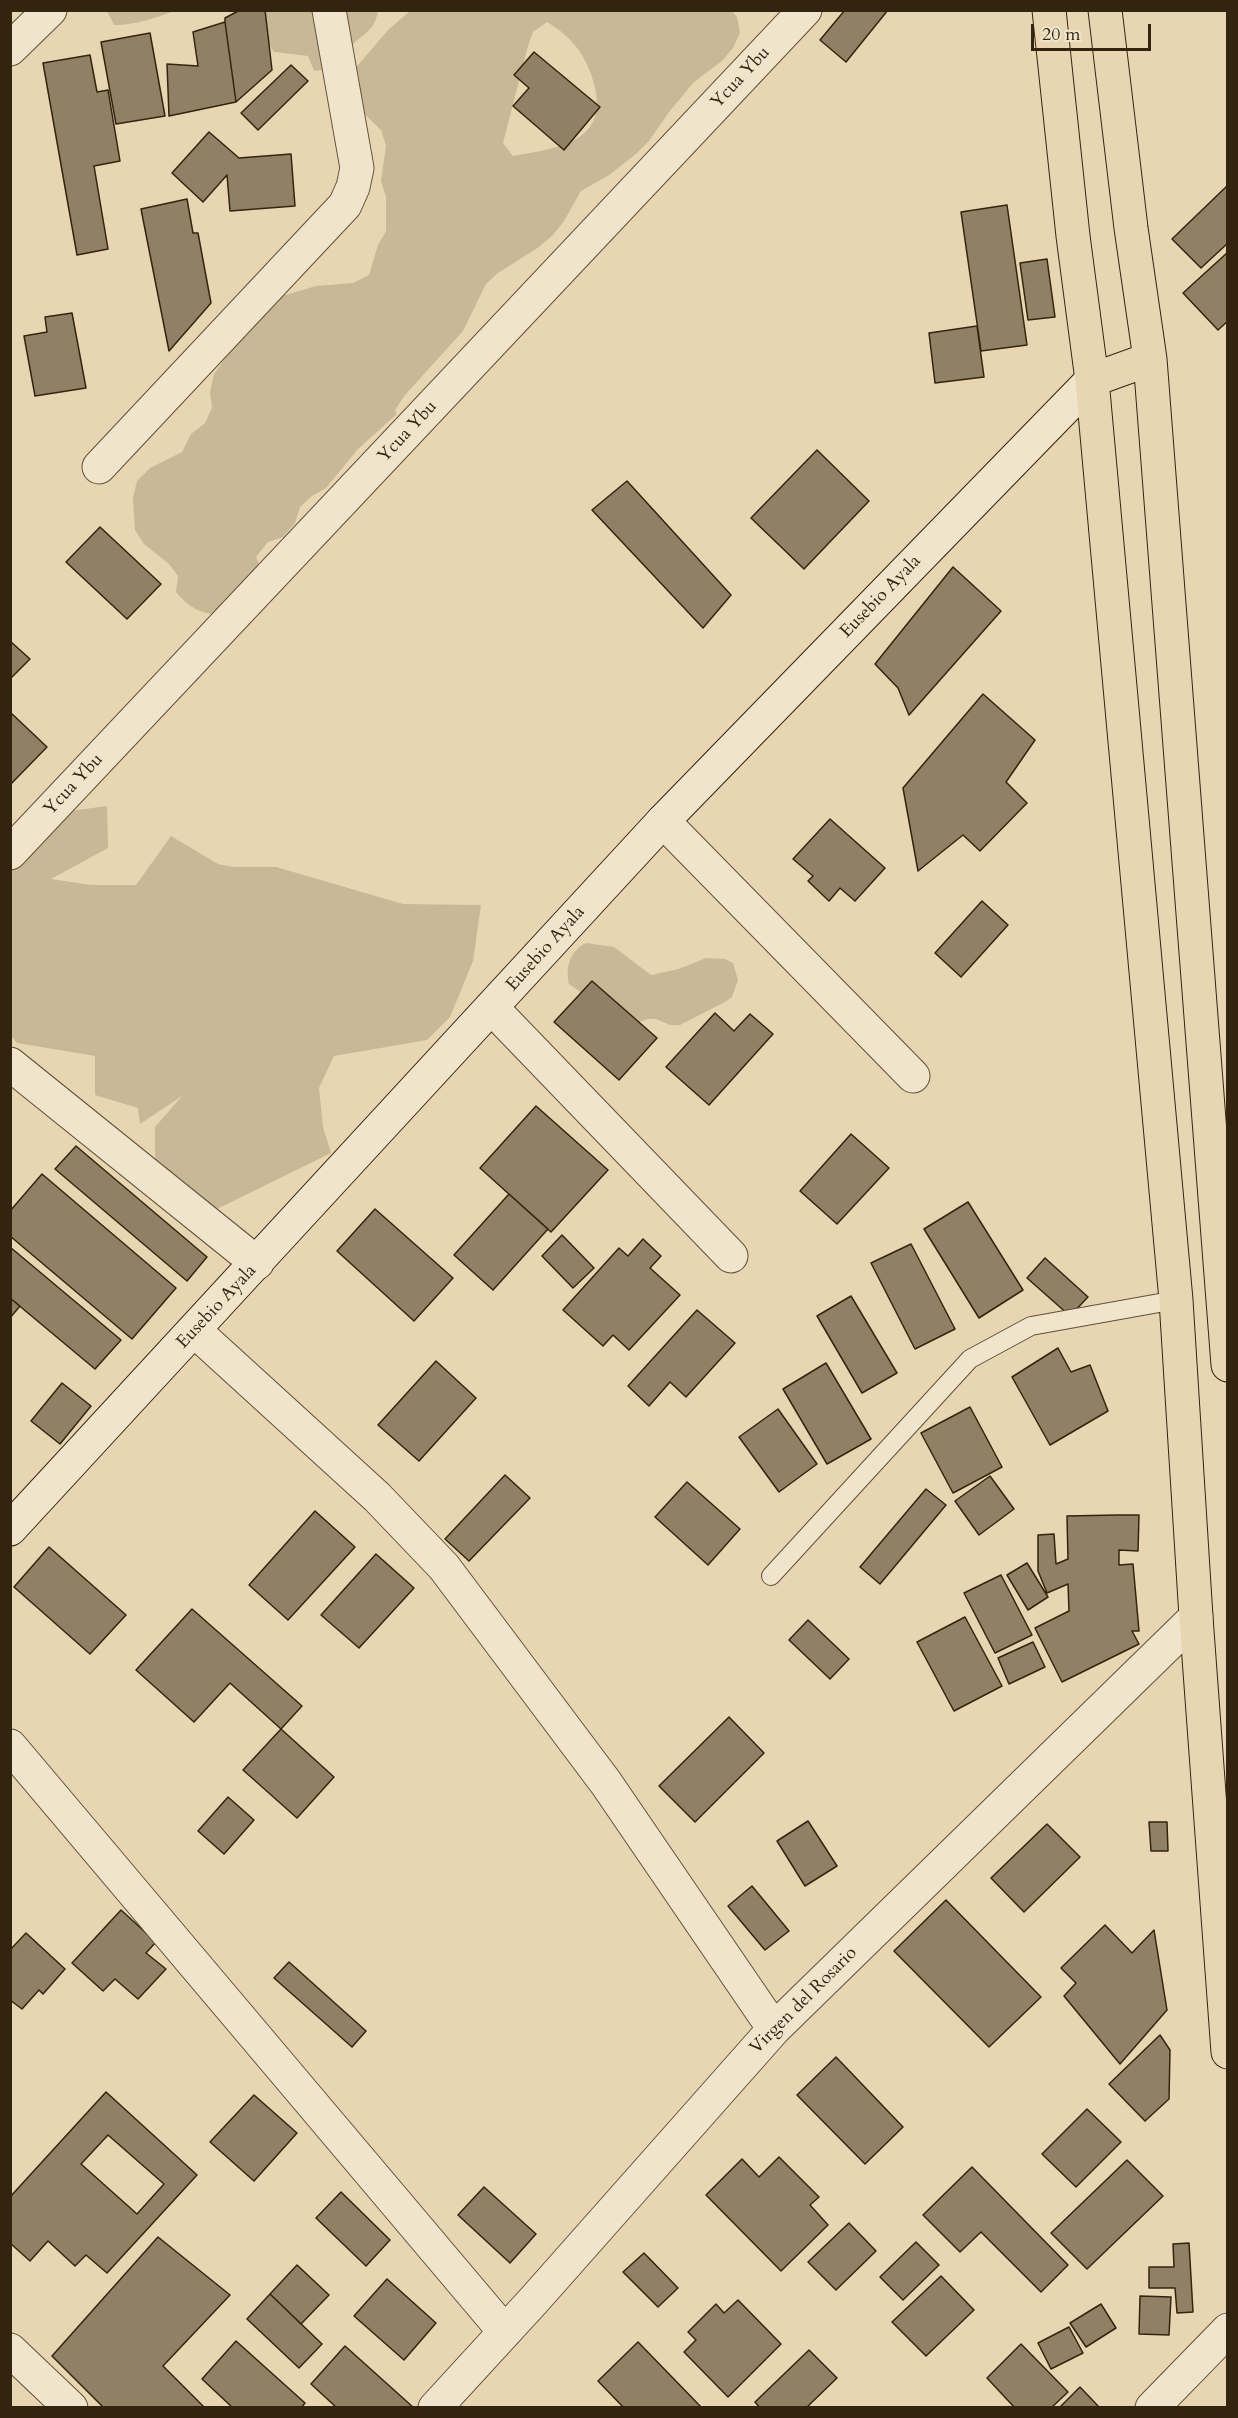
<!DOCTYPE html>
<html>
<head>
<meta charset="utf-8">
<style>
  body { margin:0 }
  #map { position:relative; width:1238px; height:2418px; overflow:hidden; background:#e8d6b2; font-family:Cardo,serif }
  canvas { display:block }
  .frame { position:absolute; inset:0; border:12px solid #33240f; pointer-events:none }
  .scale { position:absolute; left:1031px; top:24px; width:120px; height:27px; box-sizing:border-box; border:3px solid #33240f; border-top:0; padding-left:8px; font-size:18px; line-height:21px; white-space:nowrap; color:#33240f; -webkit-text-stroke:4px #f0e4cd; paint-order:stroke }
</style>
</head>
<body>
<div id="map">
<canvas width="1238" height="2418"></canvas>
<div class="frame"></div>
<div class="scale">20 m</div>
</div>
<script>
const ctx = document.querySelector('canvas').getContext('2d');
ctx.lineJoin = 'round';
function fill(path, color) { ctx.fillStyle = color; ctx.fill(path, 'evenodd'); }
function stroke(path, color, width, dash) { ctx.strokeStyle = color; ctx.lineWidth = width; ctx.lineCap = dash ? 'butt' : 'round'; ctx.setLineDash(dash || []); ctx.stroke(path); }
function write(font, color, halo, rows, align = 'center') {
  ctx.font = font + ' Cardo,serif'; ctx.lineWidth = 4.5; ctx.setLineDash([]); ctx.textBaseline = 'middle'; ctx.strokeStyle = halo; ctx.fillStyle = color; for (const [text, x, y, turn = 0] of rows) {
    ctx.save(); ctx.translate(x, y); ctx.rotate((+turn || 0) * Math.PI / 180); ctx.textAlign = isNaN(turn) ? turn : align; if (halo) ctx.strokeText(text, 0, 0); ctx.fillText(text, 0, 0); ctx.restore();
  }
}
const green = new Path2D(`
  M731,10L737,17L740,33L733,48L722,61L694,82L669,112L649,141L636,154L609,175L581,191L564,221L553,235L539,247L498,273L486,284L463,331L405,395L395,410L397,414L358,449L326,488L312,496L300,507L295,523L283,537L268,542L256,557L262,572L231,618C206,613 193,613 176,592L178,576L169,564L144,544L135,530L133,498L137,481L150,468L182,452L191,434L205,423L212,408L210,392L214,374L233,346L282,296L316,286L353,283L369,275L378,245L386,231V197L381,181L386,146L381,130L353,103V71L388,30L410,11ZM547,22C568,34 583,51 591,74C614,140 565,147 513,156L503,143L528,46L533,32Z
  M107,11H175C154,18 136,25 114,25Z
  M260,11H378C375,29 365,33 353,44C346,52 342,61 333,66C328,70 320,70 314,71L308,56L274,52L266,40Z
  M107,806L108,848L51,879L91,885H136L171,836L218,864L234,867H276L403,904L481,905L473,961L450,1017L427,1040L334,1056L319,1088L323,1127L331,1153L211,1212L155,1160V1127L182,1096L140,1124L138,1108L95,1095V1056L17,1043L11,1036L10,834L63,812Z
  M586,943L614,947L651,975L679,969L706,958L725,959L733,963L738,980L732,997L725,1002L680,1025H670L656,1019H648L639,1022H623L569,984C565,967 570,951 586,943Z`);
const building = new Path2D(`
  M240,10H265L272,70L236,102L225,22V18Z
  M845,10H888L846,62L820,40Z
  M225,22L236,102L169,116L167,64L198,66L193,32Z
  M150,33L165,116L116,124L101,42Z
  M534,52L600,107L564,150L513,106L529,88L514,75Z
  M90,55L97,92L108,90L120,161L94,166L108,249L77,255L43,63Z
  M291,65L308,81L258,130L241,113Z
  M209,132L239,158L291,154L295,206L230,211L227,175L203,202L172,173Z
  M1228,185V243L1201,268L1172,239Z
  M187,199L193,233H198L211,303L169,351L141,209Z
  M1007,205L1027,345L981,351L961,212Z
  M1228,252V321L1218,330L1183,293Z
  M1047,259L1055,317L1028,320L1020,263Z
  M72,313L86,388L35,396L24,336L47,332L45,317Z
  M977,326L984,377L935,383L929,333Z
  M817,450L869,501L804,569L751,518Z
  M627,481L731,595L703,628L592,510Z
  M100,527L161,584L127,619L66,562Z
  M953,567L1001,611L909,715L898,688L875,664Z
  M10,641L30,659L10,679Z
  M983,694L1035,740L1006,782L1027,803L980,851L963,835L918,871L903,788Z
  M10,712L47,747L10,785Z
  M830,819L885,868L855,901L840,888L829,901L808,881L813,876L793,859Z
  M982,901L1008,925L961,977L935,953Z
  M592,981L657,1038L619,1080L554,1022Z
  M715,1013L734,1031L750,1014L773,1034L709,1105L666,1067Z
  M536,1106L608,1170L551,1232L480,1168Z
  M851,1134L889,1168L837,1224L800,1191Z
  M76,1146L207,1257L187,1281L55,1169Z
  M42,1174L176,1288L132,1339L10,1236V1211Z
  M509,1194L548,1229L493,1290L454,1255Z
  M968,1202L1023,1290L979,1318L924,1229Z
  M375,1209L453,1278L414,1321L337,1251Z
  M562,1235L594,1268L573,1288L542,1256Z
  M643,1239L661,1256L650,1268L680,1295L629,1350L613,1335L603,1346L563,1310L619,1248L628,1256Z
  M911,1244L955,1329L915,1349L871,1263Z
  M10,1247L121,1340L95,1369L10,1298Z
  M1045,1258L1088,1297L1070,1316L1027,1278Z
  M851,1296L897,1373L862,1393L817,1316Z
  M10,1298L20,1306L10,1318Z
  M697,1310L735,1343L686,1397L670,1382L649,1406L628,1386Z
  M1058,1348L1071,1372L1090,1365L1108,1411L1050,1445L1012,1377Z
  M436,1361L476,1398L419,1461L378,1425Z
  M826,1363L871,1439L827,1464L783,1389Z
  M62,1383L91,1406L60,1444L31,1421Z
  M970,1407L1002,1467L953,1493L921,1433Z
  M778,1409L817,1464L779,1492L739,1437Z
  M505,1475L530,1498L469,1561L445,1539Z
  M990,1476L1014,1509L979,1535L955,1501Z
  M687,1482L740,1529L708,1565L655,1517Z
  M926,1489L946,1505L880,1584L860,1567Z
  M315,1511L355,1547L288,1620L249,1585Z
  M1118,1515H1139L1138,1551L1119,1550V1565L1133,1564L1139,1631H1132L1139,1644L1062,1682L1035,1628L1069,1611L1068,1584L1047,1593L1038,1571V1535L1054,1534L1056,1564L1068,1559L1067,1516Z
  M49,1547L126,1615L90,1654L14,1587Z
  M376,1554L414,1588L359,1648L321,1615Z
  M1027,1563L1048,1597L1028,1610L1007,1575Z
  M1001,1575L1032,1635L995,1653L964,1593Z
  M192,1609L302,1706L281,1729L230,1683L194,1722L136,1670Z
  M965,1617L1002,1686L954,1711L917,1642Z
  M808,1620L849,1659L830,1679L789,1640Z
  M1033,1642L1045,1667L1009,1684L998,1658Z
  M729,1717L764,1753L695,1822L659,1786Z
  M281,1729L334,1777L297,1818L243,1770Z
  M228,1797L254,1820L224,1854L198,1831Z
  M808,1821L837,1866L805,1886L777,1841Z
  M1149,1822H1167L1168,1851H1151Z
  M1047,1824L1080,1857L1024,1912L991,1878Z
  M752,1886L789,1931L765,1950L728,1906Z
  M946,1900L1041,1997L989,2047L894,1951Z
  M121,1910L156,1942L146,1953L166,1969L138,1999L115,1979L103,1991L72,1963Z
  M1105,1925L1132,1953L1154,1930L1167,2010L1120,2064L1064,1996L1076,1983L1061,1968Z
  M26,1933L65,1969L43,1994L39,1990L22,2009L10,2000V1950Z
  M289,1962L366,2031L352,2047L274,1978Z
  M1160,2035L1170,2050L1169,2099L1145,2121L1109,2084Z
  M836,2057L903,2127L865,2164L797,2095Z
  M106,2092L197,2175L107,2273L86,2255L75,2266L48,2241L30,2261L10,2243V2197ZM108,2135L164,2184L137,2214L81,2164Z
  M254,2095L297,2133L254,2181L210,2142Z
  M1087,2109L1121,2142L1076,2187L1042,2154Z
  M779,2157L819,2197L810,2205L828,2225L781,2271L706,2195L742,2159L759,2177Z
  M1127,2160L1163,2196L1087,2269L1051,2233Z
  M972,2167L1068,2265L1041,2292L981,2232L960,2252L923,2215Z
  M484,2187L536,2234L510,2263L458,2215Z
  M341,2192L390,2240L366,2266L316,2218Z
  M849,2223L876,2251L836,2290L808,2262Z
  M158,2237L230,2295L163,2366L205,2408H104L52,2356Z
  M916,2242L939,2265L903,2300L880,2277Z
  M1189,2243L1193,2312L1177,2313L1175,2288H1149V2267H1174L1173,2244Z
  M644,2253L678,2288L658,2307L623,2272Z
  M297,2265L329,2295L301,2324L270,2294Z
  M941,2276L974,2310L926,2356L892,2322Z
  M387,2279L436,2323L404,2360L354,2316Z
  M270,2294L322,2344L299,2368L247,2319Z
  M1140,2296L1171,2297L1169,2335L1139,2334Z
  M738,2300L781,2344L728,2397L684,2352L696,2340L688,2332L716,2304L724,2313Z
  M1101,2304L1116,2328L1086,2347L1070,2323Z
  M1069,2327L1083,2353L1051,2369L1038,2343Z
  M236,2341L305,2403L301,2408H233L202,2379Z
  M638,2342L702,2408H624L598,2381Z
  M1021,2344L1068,2392L1051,2408H1015L987,2378Z
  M345,2346L414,2408H337L311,2384Z
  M809,2350L837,2378L806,2408H760L755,2402Z
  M1080,2387L1100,2408H1059Z`);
const service = new Path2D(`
  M771,1576L970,1359L1031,1326L1176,1300`);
const minor = new Path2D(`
  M10,49L50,10
  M99,467L345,205L353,187L357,168L329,10
  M663,821L913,1076
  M10,853L805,10
  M492,1008L731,1256
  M10,1064L257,1263
  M195,1331L377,1497L444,1567L606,1783L774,2029
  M10,1746L505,2332
  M10,2350L71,2408
  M435,2408L535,2299L774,2029L1196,1617
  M1152,2408L1228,2330`);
const secondary = new Path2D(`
  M10,1529L663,821L1092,380`);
const trunk = new Path2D(`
  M1049,10L1073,236L1092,380L1176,1300L1196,1617L1228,2052
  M1105,10L1131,228L1150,359L1228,1365
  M1092,380L1150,359`);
const streetNames = [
  ["Ycua Ybu",741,78,-47],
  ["Ycua Ybu",408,432,-47],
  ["Eusebio Ayala",881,597,-46],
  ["Ycua Ybu",74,785,-47],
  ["Eusebio Ayala",546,949,-48],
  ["Eusebio Ayala",217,1307,-47],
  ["Virgen del Rosario",804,2001,-45]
];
fill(green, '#c9b896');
fill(building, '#918164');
stroke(building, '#33240f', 1.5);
stroke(service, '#605038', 20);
stroke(minor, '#605038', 35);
stroke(secondary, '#33240f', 35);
stroke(trunk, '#33240f', 35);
stroke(service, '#f0e4cd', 18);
stroke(minor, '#f0e4cd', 33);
stroke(secondary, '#f0e4cd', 33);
stroke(trunk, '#e8d6b2', 33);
write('18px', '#33240f', '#f0e4cd', streetNames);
</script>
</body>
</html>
